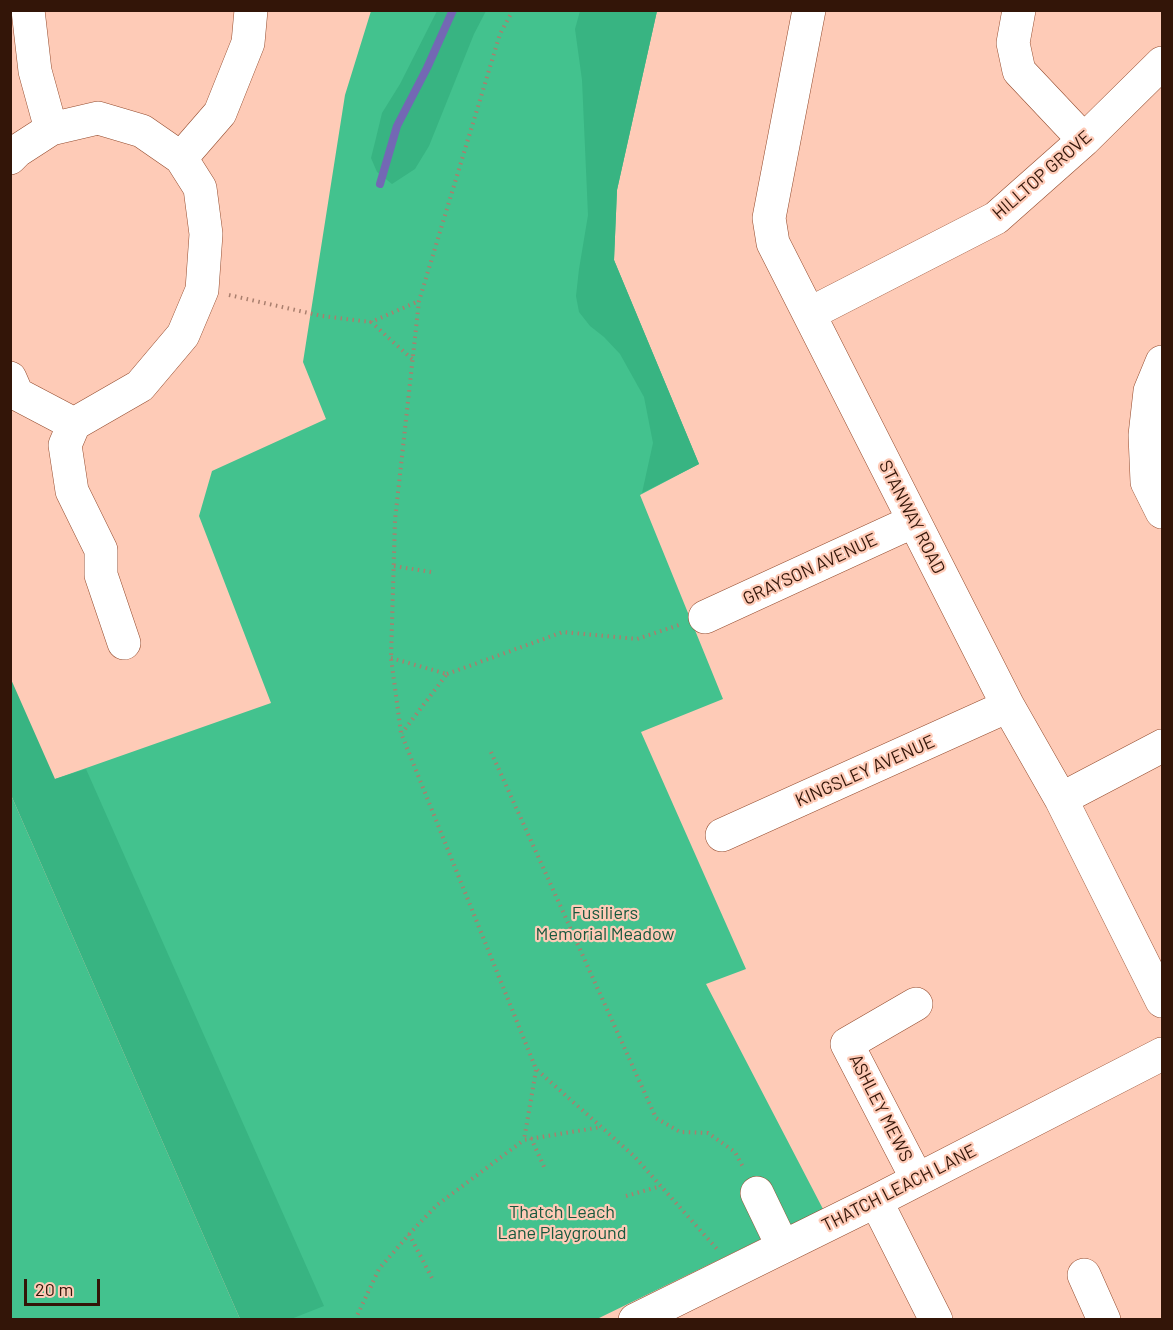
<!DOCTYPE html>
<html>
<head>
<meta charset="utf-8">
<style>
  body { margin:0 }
  #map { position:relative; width:1173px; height:1330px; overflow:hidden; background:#fecbb7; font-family:Barlow,sans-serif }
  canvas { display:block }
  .frame { position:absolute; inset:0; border:12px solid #331508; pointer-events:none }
  .scale { position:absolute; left:24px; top:1279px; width:76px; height:27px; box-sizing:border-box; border:3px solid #331508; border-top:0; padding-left:8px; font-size:18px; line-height:21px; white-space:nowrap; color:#331508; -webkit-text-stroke:4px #fecbb7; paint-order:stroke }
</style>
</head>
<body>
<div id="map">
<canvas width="1173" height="1330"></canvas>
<div class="frame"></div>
<div class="scale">20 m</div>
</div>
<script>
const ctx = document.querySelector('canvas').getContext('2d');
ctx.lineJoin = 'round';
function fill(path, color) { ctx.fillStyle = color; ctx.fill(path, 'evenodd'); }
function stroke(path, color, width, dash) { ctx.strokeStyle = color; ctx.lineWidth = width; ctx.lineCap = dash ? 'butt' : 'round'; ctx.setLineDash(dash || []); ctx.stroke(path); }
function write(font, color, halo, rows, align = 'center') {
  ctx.font = font + ' Barlow,sans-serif'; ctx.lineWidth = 4.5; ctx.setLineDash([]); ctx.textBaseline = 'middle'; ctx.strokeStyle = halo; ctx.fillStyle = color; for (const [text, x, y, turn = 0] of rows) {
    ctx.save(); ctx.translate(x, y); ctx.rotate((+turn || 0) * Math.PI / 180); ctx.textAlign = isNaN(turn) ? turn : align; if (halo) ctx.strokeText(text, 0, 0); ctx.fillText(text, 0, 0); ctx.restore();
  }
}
const green = new Path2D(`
  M371,11H657L617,190L614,260L699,464L640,495L723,699L641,732L746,969L706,984L823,1209L597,1319H291L55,779L271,703L199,516L212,471L326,419L303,362L345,95Z
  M11,795L240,1319H11Z`);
const forest = new Path2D(`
  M437,11H486L474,34L429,146L415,169L392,184L377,172L371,158L376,138L382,113L400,84Z
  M580,11H657L617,190L614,260L699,464L642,493L653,443L644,397L620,354L604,337L590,326L579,312L576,296L579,269L588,215L582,80L575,29Z
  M10,677L55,779L86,769L324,1306L291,1319H240L11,795Z`);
const stream = new Path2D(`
  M380,184L397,126L427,68L453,10`);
const path = new Path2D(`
  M513,10L500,34L419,301L395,520L391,658L401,733L536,1069L634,1156L717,1249
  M229,295L322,316L371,322
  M412,359L371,322L419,301
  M394,566L431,572
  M391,658L447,674L402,733
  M447,674L563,632L637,639L679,625
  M491,752L656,1118L680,1132L708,1133L735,1152L744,1169
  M536,1070L524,1140L601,1127
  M531,1138L545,1169
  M626,1196L661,1186
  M409,1234L433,1280
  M355,1320L379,1269L412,1231L437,1205L524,1140`);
const minor = new Path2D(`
  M28,10L35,71L51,129
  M809,10L769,218L773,243L1008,706L1061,799L1162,1001
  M1019,10L1013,43L1019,71L1084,140
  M10,158L17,151L51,129L98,118L142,131L181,158L200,188L206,234L202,290L183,335L140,386L74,424L65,445L72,491L101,550V575L124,643
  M181,158L220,113L248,43L251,10
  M809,314L996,218L1084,140L1162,63
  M1162,362L1150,391L1145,435L1147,482L1162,512
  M10,378L17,394L74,424
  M705,617L914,521
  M1061,799L1162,746
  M722,835L1008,706
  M916,1004L847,1044L917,1179
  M757,1193L783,1247
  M876,1201L936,1320
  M1084,1275L1104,1320
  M635,1320L876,1201L1162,1054`);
const streetNames = [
  ["HILLTOP GROVE",1042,175,-41],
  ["STANWAY ROAD",912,517,63],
  ["GRAYSON AVENUE",810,569,-25],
  ["KINGSLEY AVENUE",865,771,-24],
  ["ASHLEY MEWS",881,1108,63],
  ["THATCH LEACH LANE",899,1188,-27]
];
const parkNames = [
  ["Fusiliers",605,913],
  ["Memorial Meadow",605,934],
  ["Thatch Leach",562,1212],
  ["Lane Playground",562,1233]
];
fill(green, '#43c28e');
fill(forest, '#38b482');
stroke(stream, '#7368b4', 8);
stroke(minor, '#944b2d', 34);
stroke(path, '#a97f6e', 4, [1.5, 4.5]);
stroke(minor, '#fff', 33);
write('18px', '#331508', '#fecbb7', streetNames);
write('18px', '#18583e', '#fecbb7', parkNames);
</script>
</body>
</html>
